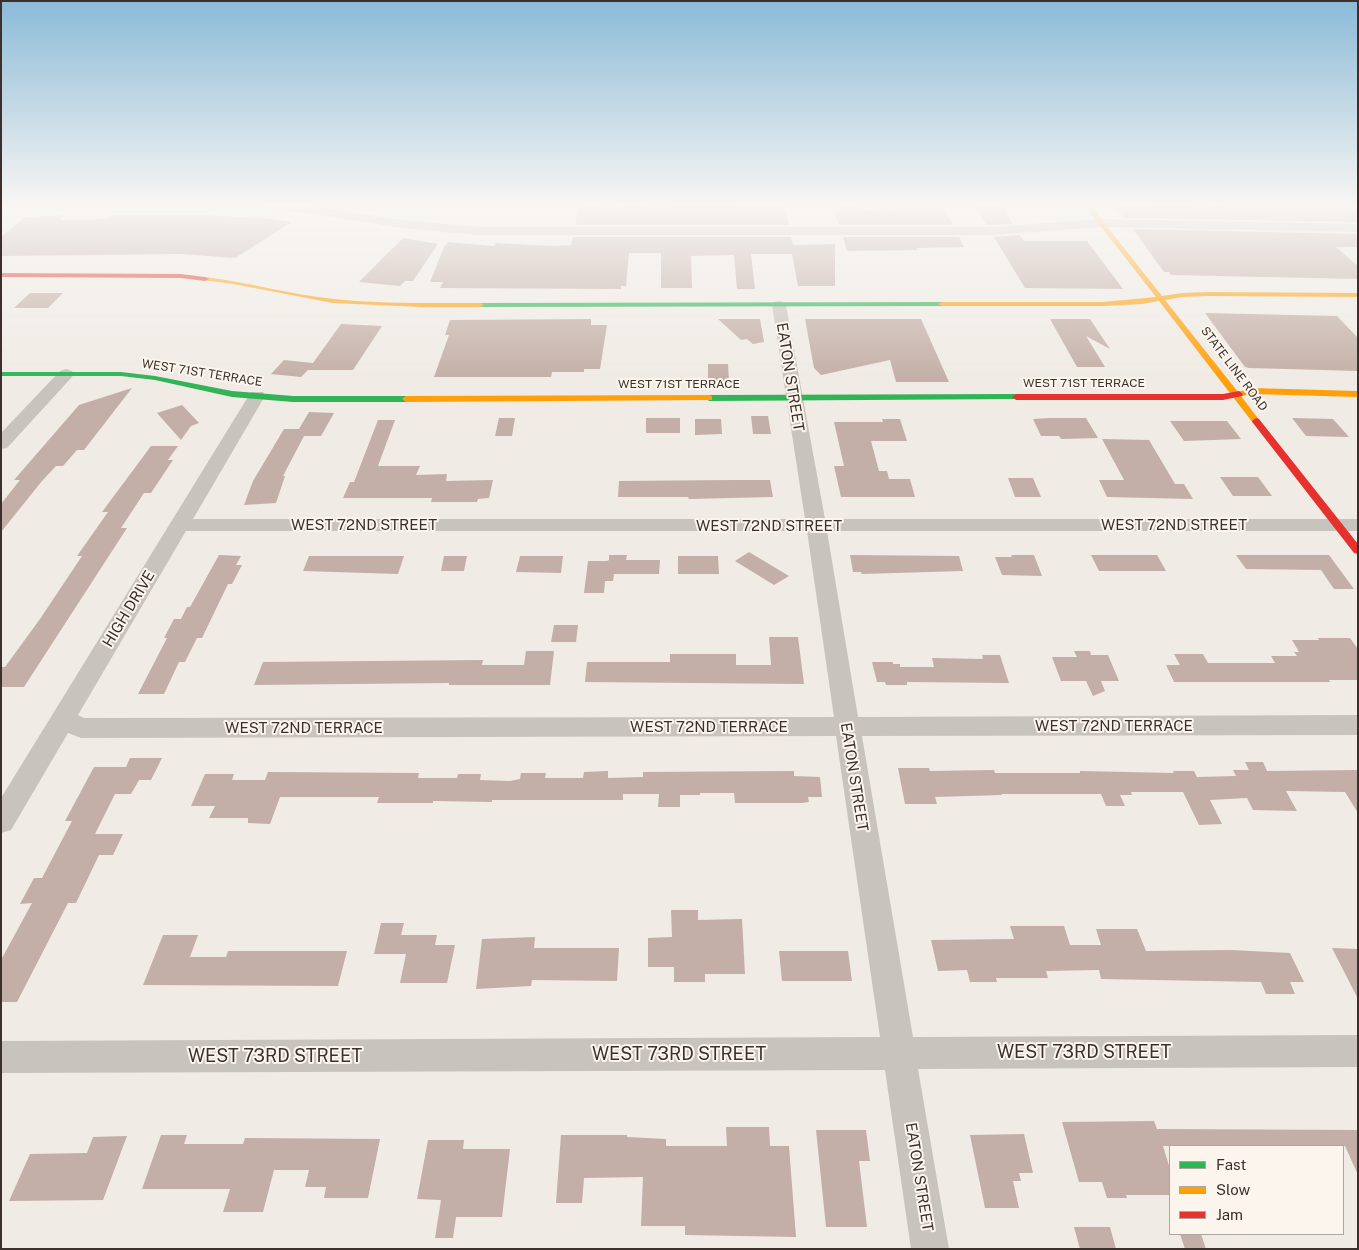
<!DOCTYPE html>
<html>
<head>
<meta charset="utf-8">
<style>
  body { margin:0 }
  #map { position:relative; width:1359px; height:1250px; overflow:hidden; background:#f0ebe5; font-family:"Public Sans",sans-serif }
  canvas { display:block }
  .frame { position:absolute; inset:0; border:2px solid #3b302b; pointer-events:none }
  .legend { position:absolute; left:1169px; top:1145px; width:175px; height:90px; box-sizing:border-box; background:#fbf5ee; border:1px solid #aea6a0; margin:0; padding:6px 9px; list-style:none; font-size:15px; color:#3b302b }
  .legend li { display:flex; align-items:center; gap:10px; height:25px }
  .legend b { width:25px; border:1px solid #aea6a0 }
</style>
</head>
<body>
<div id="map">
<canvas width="1359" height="1250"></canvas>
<div class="frame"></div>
<ul class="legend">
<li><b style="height:6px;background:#30b455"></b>Fast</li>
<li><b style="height:6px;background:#ff9f0a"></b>Slow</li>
<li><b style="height:6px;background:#e5322d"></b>Jam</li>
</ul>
</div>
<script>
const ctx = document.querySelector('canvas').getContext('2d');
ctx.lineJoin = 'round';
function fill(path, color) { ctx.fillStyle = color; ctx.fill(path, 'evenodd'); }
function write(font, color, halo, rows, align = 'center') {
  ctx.font = font + ' "Public Sans",sans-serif'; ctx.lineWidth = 4; ctx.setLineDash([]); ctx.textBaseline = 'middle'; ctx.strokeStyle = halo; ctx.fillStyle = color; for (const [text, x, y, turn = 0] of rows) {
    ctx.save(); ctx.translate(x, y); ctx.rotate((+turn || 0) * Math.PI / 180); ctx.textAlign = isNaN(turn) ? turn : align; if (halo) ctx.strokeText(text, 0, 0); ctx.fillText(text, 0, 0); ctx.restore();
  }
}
const building = new Path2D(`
  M579,205H600V207L784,205L789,225H575Z
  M833,205H858L860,210L944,209L953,225H839Z
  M975,205H1001L1013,224L987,225Z
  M1118,205L1358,209V222L1124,218L1115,207H1120Z
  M65,215L60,220L109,219L113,215H204L261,218L292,222L235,258L181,254L1,256V237L25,217Z
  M1133,229L1358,234V247H1336L1358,266V279L1171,275L1169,272H1164Z
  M1020,235L1024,241H1087L1123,289L1025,288L994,237Z
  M573,237H791L793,245L835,244V286H798L792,254H751L755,289H737L734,255L691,256L692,288H661V253H629L626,286H621V289L440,288L443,282H430L444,247L448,242L494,246L496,243L554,246L571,245Z
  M843,237H959L964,247L916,248L917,250L847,251Z
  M403,238L438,244L413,281H405L400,286L359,282Z
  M30,293H63L48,308H14Z
  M1205,313L1337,316L1358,338V371L1249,368L1245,367Z
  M591,319V325H607L600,369H584V372H552L551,377H434L449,335H445L450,320Z
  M718,319H760L764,342L753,344L747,339L741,340Z
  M805,319H921L949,382H896L890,360L821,375L814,368Z
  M1050,319H1090L1110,349L1086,336L1105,367H1077Z
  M341,324L382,326L353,370H308L301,377L271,374L284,360L313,363Z
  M708,364H728L729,381H708Z
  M132,388L84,450H77L63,466H56L42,481L1,532V504L20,480H14L79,405Z
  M182,405L199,423L191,426L181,440L157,413Z
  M309,412L334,413L321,436H304L283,476H285L276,503L244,505L253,481L284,429H299Z
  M751,416H768L771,434H753Z
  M499,418H515L512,436H495Z
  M646,418H680V433H646Z
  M1050,418H1086L1098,438L1061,439L1059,436H1041L1033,419Z
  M1292,418L1333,419L1349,437L1306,436Z
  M695,419H721L722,434L695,435Z
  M882,419H900L907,441H871L879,471H887L889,479H910L915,497H841L834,466H844L834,422H883Z
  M378,420H395L378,466H420L416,475L447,474L446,481L493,480L489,498L478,499L477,502H431L432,498H343L350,482H354Z
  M1170,421H1227L1241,439L1184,441Z
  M1102,439L1149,440L1175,484H1184L1193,499L1107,497L1099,480H1124Z
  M151,446H178L168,460H173L151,493H144L121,528H127L24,687H1V667H5L40,619L82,556H77L108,512H102Z
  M1220,477H1258L1272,496H1233Z
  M1008,478H1033L1041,497H1015Z
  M734,480H770L773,497L689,499L688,497H618L619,481Z
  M749,552L789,576L774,585L735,561Z
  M219,555L241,556L236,565H242L232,584H228L202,638H197L185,662H179L164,694H138L167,638H164L174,619H181L187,607H190Z
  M609,555H627L626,560H660L659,574H614L613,581H605L604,593H584L588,561H607L609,560Z
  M850,555L959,556L963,571L862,574L861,572H853Z
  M1011,555H1034L1042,576L1002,575L995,557H1012Z
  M1091,555H1157L1166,571H1099Z
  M1236,555H1329L1354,589H1334L1321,570L1246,569Z
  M309,556H404L398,574L303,571Z
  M444,556H467L464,571H441Z
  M520,556H563L561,573L516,572Z
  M678,556H718L719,574H678Z
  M554,625H578L576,642H551Z
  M769,637H798L804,684L585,682L587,662H670V654H736V665H771Z
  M1318,638H1350L1358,649V680H1329L1330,682H1174L1166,665H1180L1174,654H1203L1208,663H1275L1271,656H1297L1294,652H1299L1292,640H1319Z
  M526,651H554L550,685H449V683L254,685L263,662L483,660L482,665H524Z
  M1074,651H1090L1091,655H1108L1119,681H1101L1105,691L1093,696L1086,681H1061L1052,657H1077Z
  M982,655H1000L1009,683L907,682V685H886L885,682H877L872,662H893V664H900V667H934L932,658L983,659Z
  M130,758H162L151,780H139L131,794H115L95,834H123L113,855H99L76,903H68L17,1002H1V960L32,903L20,904L34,878H42L72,821H65L94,767H126Z
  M1245,762H1263L1267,771L1358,770V813L1345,792L1286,791L1297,811L1253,810L1247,798L1210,800L1222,824L1199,825L1183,792H1131L1132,795H1120L1125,806H1106L1101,794H1001L1002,795L935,797L937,804H905L898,768H929L930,771L994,770L995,773H1080V771L1174,773L1173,771H1194L1197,777L1236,776L1233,770H1249Z
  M608,771V778L643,777V772L794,771V776L820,777L822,797H808L809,802L802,803H735L734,793H700V795H680V807H658L659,794H623V800H492V802L433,801V803H377L379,797H280L270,824L248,823V818H209L215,806H191L205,774H234L232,780H265L268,772L419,773L418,778H457L458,774H481L480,780L510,781L520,779L521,773H546L545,778H583L584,772Z
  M671,910H698V920L742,919L745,974H705V982H674V967H648V938L672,937Z
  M381,923H404L401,935H437L435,945H455L447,983H400L406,954H374Z
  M1010,926H1064L1070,945H1101L1096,929H1137L1146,951L1231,950L1290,953L1304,982H1290L1295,994H1266L1261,982L1101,979L1099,970L1046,971L1048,978H996L997,982H970L967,970L938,971L931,940L1014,939Z
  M163,935H198L190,957H226L228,951H347L338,986L143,985Z
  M535,937L534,948H619L617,981L532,980L531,986L476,989L482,939Z
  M1332,948L1358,949V999Z
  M779,951H848L852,981H782Z
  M1154,1121L1157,1129L1358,1130V1175L1345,1146H1163L1170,1169V1195H1126L1127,1198H1107L1102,1182H1079L1062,1122Z
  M726,1127H769L770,1146H789L796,1237L685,1235V1226H641L643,1177L584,1178L582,1203H556L561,1135H627V1137L666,1139V1146H727Z
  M816,1130H866L870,1161H859L867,1227H826Z
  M1024,1134L1033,1173H1019L1021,1181H1013L1019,1208H985L970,1135Z
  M161,1135H187L184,1144H243L245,1138L380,1139L368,1198H324L326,1187H305L309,1170H274L263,1212H223L230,1189H142Z
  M127,1136L103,1200L9,1201L30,1154L87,1153L93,1137Z
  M428,1140H464L463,1149H510L502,1217H456L453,1238H435L441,1200L417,1199Z
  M1074,1227H1110L1116,1249H1080Z
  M1180,1234H1201L1206,1249H1185Z`);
const street = new Path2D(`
  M259,205H307L402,220L478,227H991L1102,219L1358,224V232L1102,227L991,235H478L402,228L307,213L265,209Z
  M779,301L784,302L786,305L825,519H1358V531H827L858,717L1358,715V735L862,736L913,1037L1358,1035V1067L918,1069L949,1249H911L885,1070L1,1073V1041L880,1037L836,736L81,738L68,733L11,830L1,833V798L251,392H263L265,396L193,519H805L772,305L774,302ZM186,531H807L834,717L84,718L78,715Z
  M66,369L72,371L74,374L72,377L7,448L1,449V433L60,371Z`);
const fast = new Path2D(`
  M942,302H945V306L480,307L476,305L480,303Z
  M1,372H121L155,376L232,391L293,396H406L410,399L406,402H293L232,397L155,380L121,376H1Z
  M1016,394L1020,397L1019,399L709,401L705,398L709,395Z`);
const slow = new Path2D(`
  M1084,205H1090L1162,296L1182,293L1209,292L1358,293V297L1209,296L1182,297L1165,300L1238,392L1252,388L1358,391V397L1252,394L1241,396L1260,421L1256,424L1253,423L1159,301L1142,304L1103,306H942L938,304L942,302H1103L1156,297Z
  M205,277C248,282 291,295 334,299C382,304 432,303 480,303L484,305L480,307H421L333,303L233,284L203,280V278Z
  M709,395L712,396V400L406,402L402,399L406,396Z`);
const jam = new Path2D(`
  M1,273L181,274L205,277L209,279L205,281L181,278L1,277Z
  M1239,391L1243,394L1242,396L1223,400H1016L1012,397L1016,394H1223Z
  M1256,418L1259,419L1358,544V554L1354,553L1253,423L1252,421Z`);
const farStreetnames = [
  ["STATE LINE ROAD",1234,369,53],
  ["WEST 71ST TERRACE",202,373,9],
  ["WEST 71ST TERRACE",1084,383],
  ["WEST 71ST TERRACE",679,384]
];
const streetNames = [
  ["EATON STREET",790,377,81],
  ["WEST 72ND STREET",364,525],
  ["WEST 72ND STREET",1174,525],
  ["WEST 72ND STREET",769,526],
  ["HIGH DRIVE",129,609,-59],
  ["WEST 72ND TERRACE",1114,726],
  ["WEST 72ND TERRACE",709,727],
  ["WEST 72ND TERRACE",304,728],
  ["EATON STREET",854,777,81],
  ["EATON STREET",919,1177,81]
];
const nearStreetnames = [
  ["WEST 73RD STREET",1084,1052],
  ["WEST 73RD STREET",679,1054],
  ["WEST 73RD STREET",275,1056]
];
fill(building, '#c3afa7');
fill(street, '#c9c3be');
fill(fast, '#30b455');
fill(slow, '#ff9f0a');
fill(jam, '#e5322d');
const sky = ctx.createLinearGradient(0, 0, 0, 380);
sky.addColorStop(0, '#8bbad8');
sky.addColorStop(0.54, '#f8f6f3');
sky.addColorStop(1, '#f8f6f300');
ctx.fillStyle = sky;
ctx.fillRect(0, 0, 1359, 380);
write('12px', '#3b302b', '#fbf5ee', farStreetnames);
write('15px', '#3b302b', '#fbf5ee', streetNames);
write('18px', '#3b302b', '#fbf5ee', nearStreetnames);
</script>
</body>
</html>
